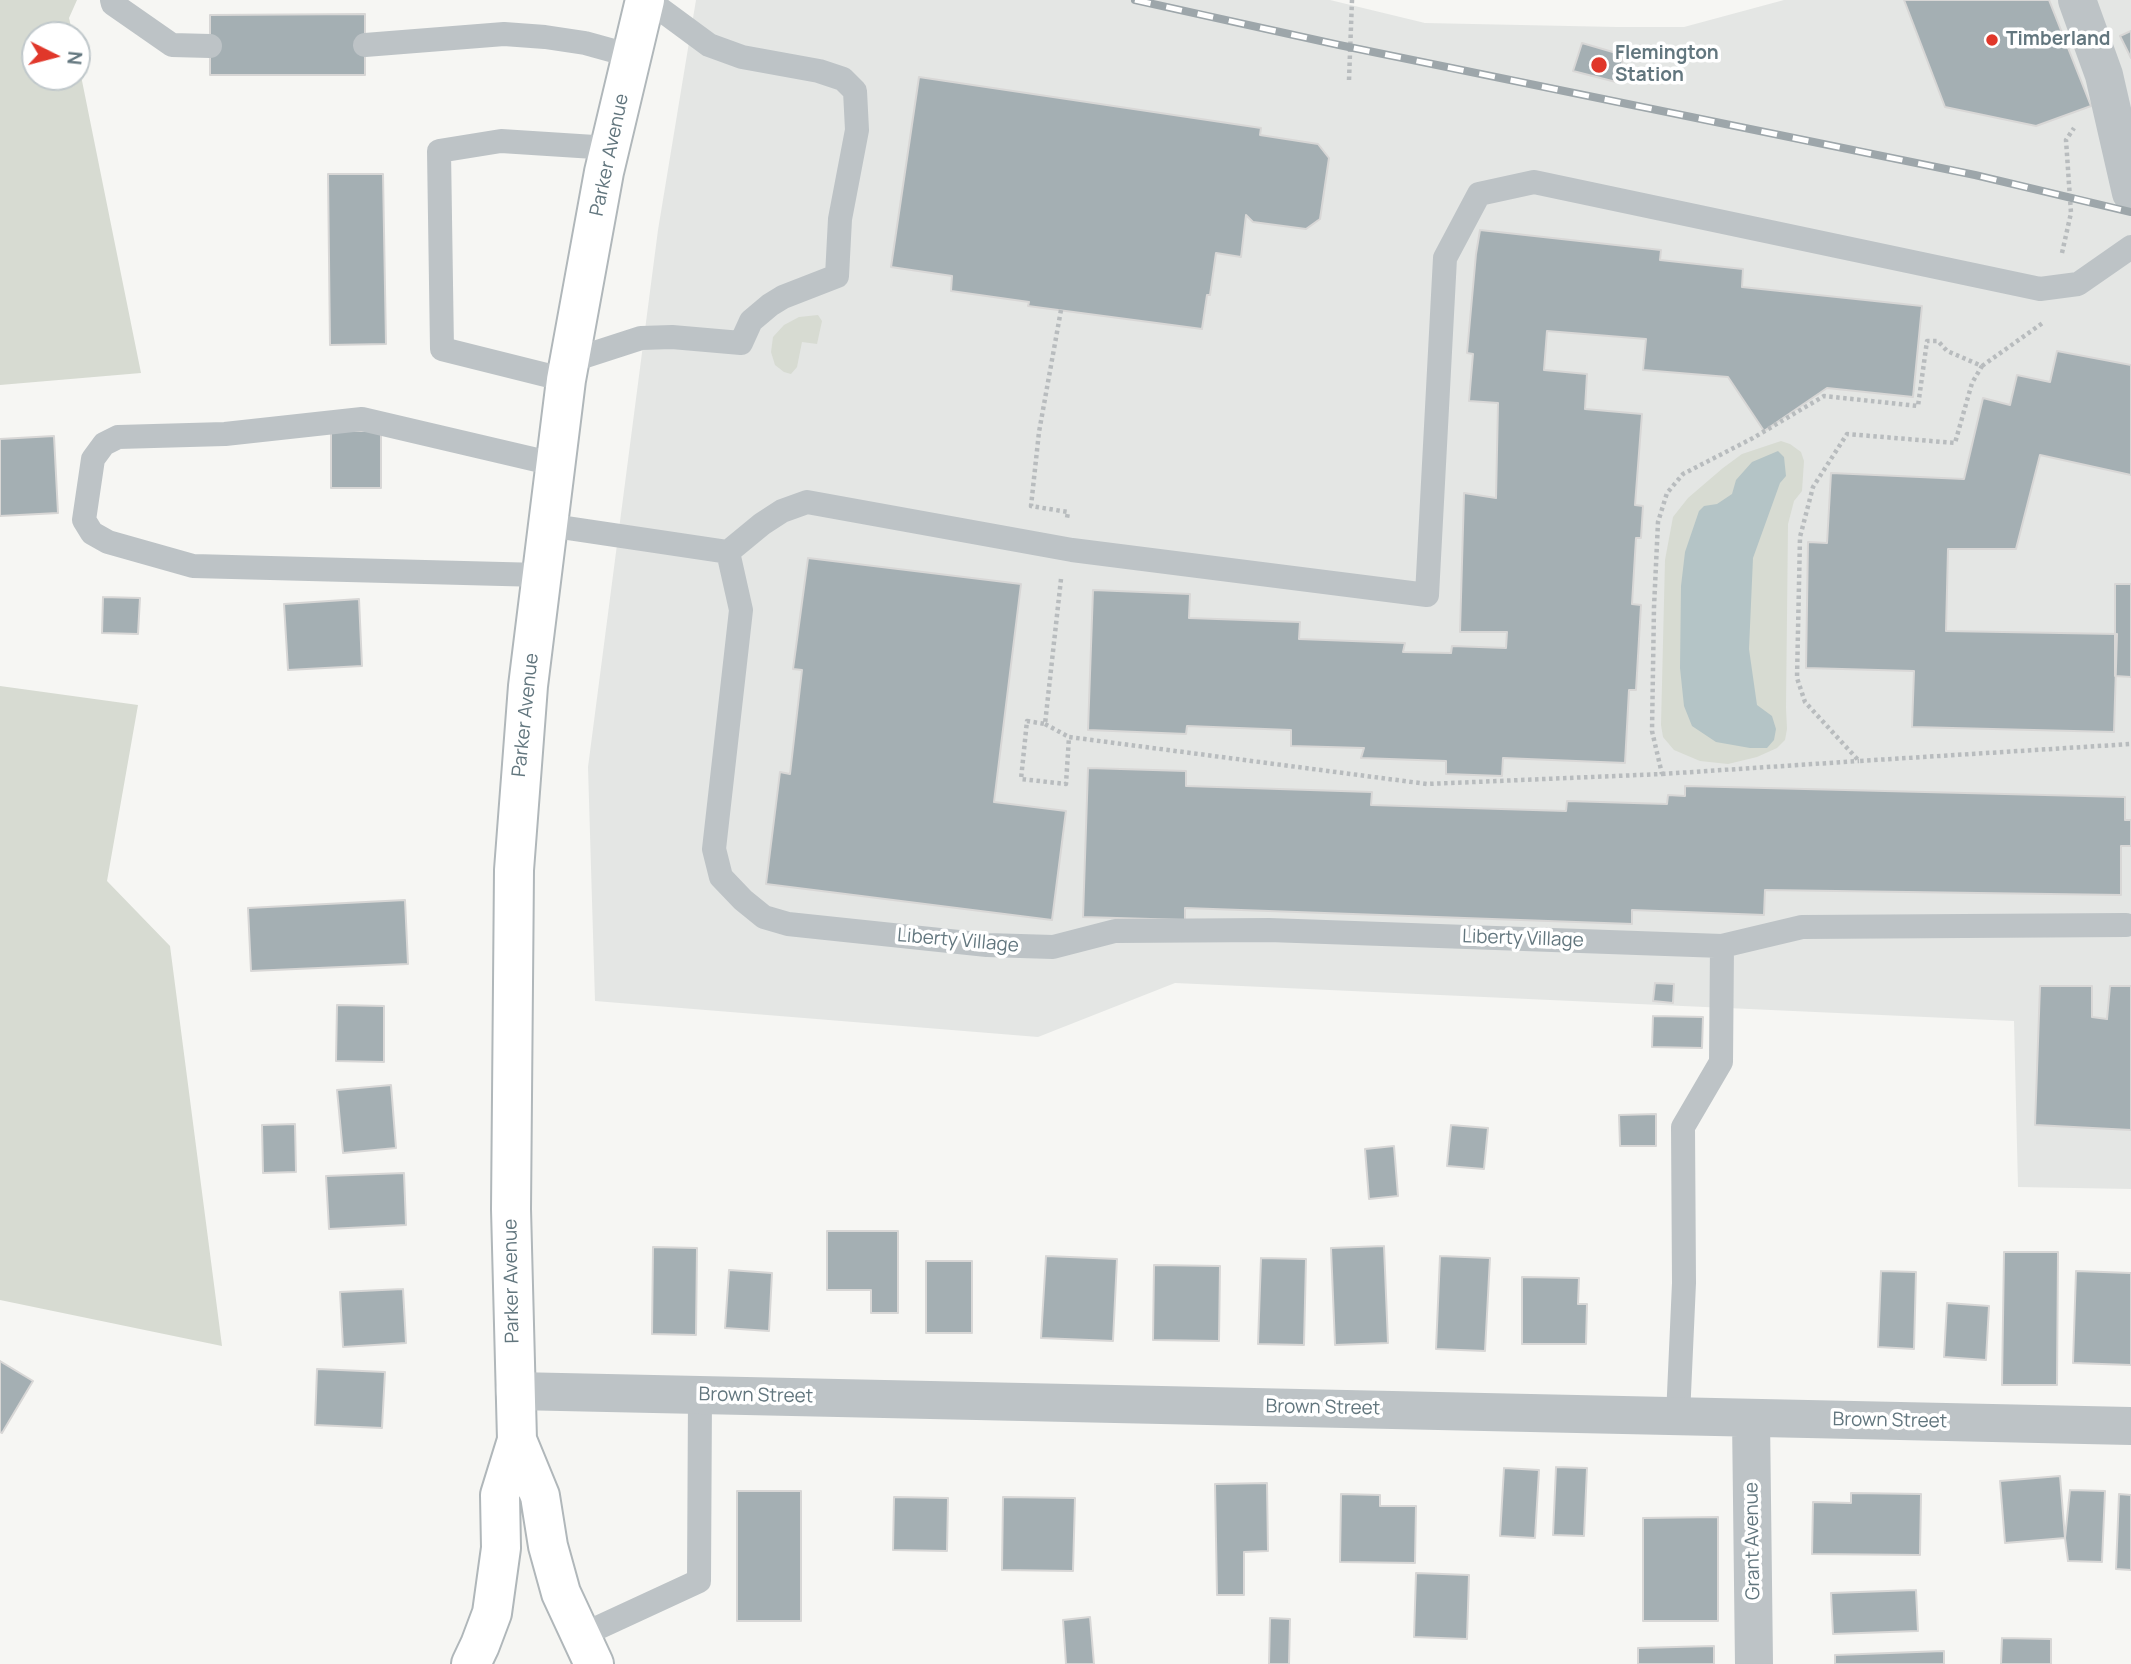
<!DOCTYPE html>
<style>
body{margin:0}
#map{position:relative;width:2131px;height:1664px;overflow:hidden;background:#f6f6f3;font-family:Manrope,sans-serif}
canvas{display:block}
.north{position:absolute;left:21px;top:21px;width:70px;height:70px;box-sizing:border-box;background:#fff;border:2px solid #c0c8cb;border-radius:50%;rotate:96deg;font-size:19px;font-weight:700;line-height:28px;text-align:center;color:#62767e}
.north::after{content:'';display:block;margin:auto;width:24px;height:32px;background:#e0372a;clip-path:polygon(50% 0,100% 100%,50% 72%,0 100%)}
</style>
<div id="map">
<canvas width="2131" height="1664"></canvas>
<div class="north">N</div>
</div>
<script>
const context = document.querySelector('canvas').getContext('2d');
context.lineJoin = 'round';
function fill(path, color) {
  context.fillStyle = color;
  context.fill(path, 'evenodd');
}
function shape(rows) {
  const path = new Path2D();
  for (const r of rows) {
    path.moveTo(r[0], r[1]);
    for (let i = 2; i < r.length; i += 2) path.lineTo(r[i], r[i + 1]);
  }
  return path;
}
function trace(path, color, width, dash) {
  context.strokeStyle = color;
  context.lineWidth = width;
  context.lineCap = dash ? 'butt' : 'round';
  context.setLineDash(dash || []);
  context.stroke(path);
}
function drawText(font, color, halo, rows, align = 'center') {
  context.font = font + ' Manrope,sans-serif';
  context.lineWidth = 7;
  context.setLineDash([]);
  context.textBaseline = 'middle';
  context.strokeStyle = halo;
  context.fillStyle = color;
  for (const [text, x, y, turn = 0] of rows) {
    context.save();
    context.translate(x, y);
    context.rotate((+turn || 0) * Math.PI / 180);
    context.textAlign = isNaN(turn) ? turn : align;
    if (halo) context.strokeText(text, 0, 0);
    context.fillText(text, 0, 0);
    context.restore();
  }
}
fill(shape([
 [696,0,1330,0,1425,23,1617,27,1684,27,1784,0,2131,0,2131,1189,2018,1187,2014,1021,1175,983,1038,1037,595,1001,588,767,658,230]
]), '#e4e6e4');
fill(shape([
 [0,0,77,0,69,18,73,35,35,35,35,77,77,77,77,56,141,373,0,385],
 [818,315,822,321,817,344,802,342,797,367,791,374,784,372,775,365,771,352,773,337,784,325,799,317],
 [1781,441,1790,444,1801,452,1804,461,1802,491,1794,501,1788,524,1786,708,1787,729,1785,740,1777,748,1757,757,1728,764,1700,761,1674,750,1663,737,1661,725,1665,560,1673,517,1688,498,1723,468,1742,454],
 [0,686,138,705,107,881,170,946,222,1346,0,1300]
]), '#d7dbd2');
fill(shape([
 [1778,451,1784,457,1786,476,1780,483,1753,558,1749,649,1757,705,1772,716,1776,729,1774,740,1767,748,1750,748,1716,742,1692,726,1684,706,1680,668,1681,586,1685,552,1699,511,1704,506,1717,504,1732,494,1736,480,1752,462]
]), '#b4c4c6');
const building = shape([
 [1904,0,2049,0,2091,106,2036,126,1945,107,1904,0],
 [365,14,365,75,210,75,210,15,365,14],
 [2131,31,2131,58,2120,36,2131,31],
 [1582,43,1623,55,1620,83,1573,71,1582,43],
 [919,77,1261,128,1260,135,1318,144,1329,158,1320,219,1306,229,1253,222,1246,215,1241,257,1216,253,1210,295,1207,295,1202,329,1028,306,1029,302,951,291,952,276,891,267,919,77],
 [328,174,383,174,386,344,330,345,328,174],
 [1480,230,1661,250,1660,260,1743,269,1742,287,1922,306,1913,397,1827,388,1764,431,1728,377,1643,370,1646,339,1547,331,1544,370,1587,374,1585,409,1642,414,1635,505,1643,506,1641,538,1636,538,1632,604,1641,605,1636,690,1629,690,1625,763,1503,758,1502,776,1446,774,1446,761,1361,758,1364,748,1291,746,1291,730,1187,726,1186,734,1088,730,1093,590,1190,594,1189,618,1300,622,1299,639,1405,643,1403,652,1451,653,1452,646,1506,648,1507,632,1460,632,1464,493,1496,498,1498,403,1469,401,1473,354,1467,353,1476,254,1480,230],
 [2057,351,2131,365,2131,475,2040,455,2016,549,1948,549,1946,631,2117,634,2114,732,1912,727,1914,671,1806,668,1808,542,1827,543,1831,473,1964,479,1983,398,2010,405,2017,375,2050,382,2057,351],
 [331,431,381,431,381,488,331,488,331,431],
 [54,436,58,513,0,516,0,439,54,436],
 [808,558,1021,584,994,802,1066,811,1052,920,766,884,780,772,790,774,802,670,793,669,808,558],
 [2115,584,2131,584,2131,677,2115,676,2115,584],
 [103,597,140,598,138,634,102,633,103,597],
 [359,599,362,666,288,670,284,604,359,599],
 [1088,768,1186,771,1186,786,1372,792,1371,805,1566,811,1567,801,1667,804,1668,795,1685,796,1685,786,2125,797,2125,820,2131,820,2131,846,2121,846,2121,895,1765,890,1764,915,1632,910,1632,924,1185,908,1185,920,1083,917,1088,768],
 [405,900,408,964,251,971,248,908,405,900],
 [1655,983,1674,984,1673,1003,1653,1001,1655,983],
 [2040,986,2092,986,2092,1017,2107,1019,2110,986,2131,986,2131,1130,2035,1125,2040,986],
 [337,1005,384,1006,384,1062,336,1061,337,1005],
 [1653,1016,1703,1017,1702,1048,1652,1047,1653,1016],
 [391,1085,396,1148,343,1153,337,1090,391,1085],
 [1656,1114,1656,1146,1620,1146,1619,1115,1656,1114],
 [295,1124,296,1172,263,1173,262,1125,295,1124],
 [1451,1125,1488,1128,1484,1169,1447,1166,1451,1125],
 [1394,1146,1398,1196,1369,1199,1365,1149,1394,1146],
 [404,1173,406,1225,329,1229,326,1176,404,1173],
 [827,1231,898,1231,898,1313,871,1313,871,1290,827,1290,827,1231],
 [1384,1246,1388,1343,1335,1345,1331,1248,1384,1246],
 [653,1247,697,1248,696,1335,652,1334,653,1247],
 [2004,1252,2058,1252,2057,1385,2002,1385,2004,1252],
 [1046,1256,1117,1259,1113,1341,1041,1338,1046,1256],
 [1440,1256,1490,1258,1485,1351,1436,1349,1440,1256],
 [1261,1258,1306,1259,1304,1345,1258,1344,1261,1258],
 [926,1261,972,1261,972,1333,926,1333,926,1261],
 [1154,1265,1220,1266,1219,1341,1153,1340,1154,1265],
 [729,1270,772,1273,769,1331,725,1328,729,1270],
 [1881,1271,1916,1272,1914,1349,1878,1347,1881,1271],
 [2076,1271,2131,1273,2131,1365,2073,1363,2076,1271],
 [1522,1277,1579,1278,1578,1304,1587,1304,1586,1344,1522,1344,1522,1277],
 [403,1289,406,1343,343,1347,340,1292,403,1289],
 [1947,1303,1989,1306,1986,1360,1944,1357,1947,1303],
 [0,1361,33,1381,2,1433,0,1432,0,1361],
 [317,1369,385,1372,382,1428,315,1425,317,1369],
 [1556,1467,1587,1468,1584,1536,1553,1535,1556,1467],
 [1504,1468,1539,1470,1535,1538,1500,1536,1504,1468],
 [2060,1476,2065,1538,2005,1543,2000,1481,2060,1476],
 [1267,1483,1268,1551,1244,1552,1244,1595,1217,1595,1215,1484,1267,1483],
 [2070,1490,2105,1491,2102,1562,2068,1561,2065,1538,2070,1490],
 [737,1491,801,1491,801,1621,737,1621,737,1491],
 [1851,1493,1921,1494,1920,1555,1812,1554,1813,1502,1851,1503,1851,1493],
 [1341,1494,1380,1495,1380,1506,1416,1506,1415,1563,1340,1562,1341,1494],
 [2119,1494,2131,1495,2131,1570,2116,1569,2119,1494],
 [894,1497,948,1498,947,1551,893,1550,894,1497],
 [1003,1497,1075,1498,1073,1571,1002,1570,1003,1497],
 [1718,1517,1718,1621,1643,1621,1643,1518,1718,1517],
 [1416,1573,1469,1575,1467,1639,1414,1637,1416,1573],
 [1916,1590,1918,1631,1833,1634,1831,1593,1916,1590],
 [1090,1617,1094,1664,1066,1664,1063,1620,1090,1617],
 [1270,1618,1290,1619,1289,1664,1269,1664,1270,1618],
 [2002,1638,2051,1639,2051,1664,2001,1664,2002,1638],
 [1714,1646,1714,1664,1638,1664,1638,1648,1714,1646],
 [1944,1651,1944,1664,1835,1664,1835,1655,1944,1651]
]);
fill(building, '#a4afb3');
trace(building, '#d8d7d6', 2);
const secondary = shape([
 [517,1440,540,1496,548,1546,561,1593,594,1664],
 [471,1664,480,1645,492,1613,501,1548,500,1495,517,1440,511,1209,514,870,528,686,566,380,604,172,645,0]
]);
trace(secondary, '#b0b7ba', 42);
trace(shape([
 [1349,80,1352,0],
 [2062,253,2071,213,2066,140,2074,128],
 [1061,310,1039,432,1031,506,1068,512,1067,518],
 [1982,366,2044,322],
 [1061,579,1045,724,1027,721,1021,779,1066,784,1069,737,1427,784,1662,774,1652,731,1654,607,1658,522,1667,493,1683,474,1753,438,1824,396,1918,406,1927,341,1938,341,1947,351,1982,366,1972,383,1955,443,1847,434,1813,487,1800,537,1797,678,1805,702,1859,761,2131,744],
 [1045,724,1069,737],
 [1662,774,1859,761]
]), '#b8bcbe', 4.5, [3.5, 3.5]);
trace(shape([
 [112,0,113,4,172,45,210,46],
 [365,45,504,34,545,37,585,43,632,56],
 [570,361,641,338,672,337,741,343,751,321,770,305,783,297,837,276,840,219,857,130,855,91,843,79,819,71,742,57,709,45,648,0],
 [566,380,442,349,439,151,501,141,610,148],
 [547,525,728,552],
 [728,552,741,610,714,849,721,877,743,900,764,917,788,924,987,945,1053,947,1115,931,1269,930,1722,946,1721,1062,1683,1127,1684,1283,1678,1416],
 [728,552,762,524,782,511,807,502,1072,550,1427,595,1445,258,1479,194,1534,182,2040,289,2078,284,2131,247],
 [541,575,193,566,108,542,92,533,84,520,93,459,104,444,118,437,225,434,362,419,554,464],
 [1722,946,1802,927,2126,925],
 [580,1636,699,1581,700,1395]
]), '#bdc3c6', 24);
trace(shape([
 [2077,0,2104,75,2131,193],
 [515,1391,2131,1426],
 [1751,1418,1754,1664]
]), '#bdc3c6', 38);
trace(secondary, '#fff', 38);
const rail = shape([
 [1135,0,1339,45,1975,175,2131,212]
]);
trace(rail, '#9da6aa', 8);
trace(rail, '#fff', 5, [16]);
for (const [x, y, r, color] of [
 [1992,40,7,"#e0372a"],
 [1599,65,9,"#e0372a"]
]) {
  const dot = new Path2D();
  dot.arc(x, y, r, 0, 2 * Math.PI);
  context.fillStyle = color;
  context.fill(dot);
  trace(dot, '#fff', 2.5);
}
drawText('bold 19px', '#62767e', '#fff', [
 ["Timberland",2006,40],
 ["Flemington",1615,54],
 ["Station",1615,76]
], 'left');
drawText('19px', '#62767e', '#fff', [
 ["Parker Avenue",610,155,-78],
 ["Parker Avenue",526,715,-84],
 ["Liberty Village",1523,939,2],
 ["Liberty Village",958,941,5],
 ["Parker Avenue",512,1281,-91],
 ["Brown Street",756,1396,1],
 ["Brown Street",1323,1408,1],
 ["Brown Street",1890,1421,1],
 ["Grant Avenue",1753,1541,-91]
]);
</script>
